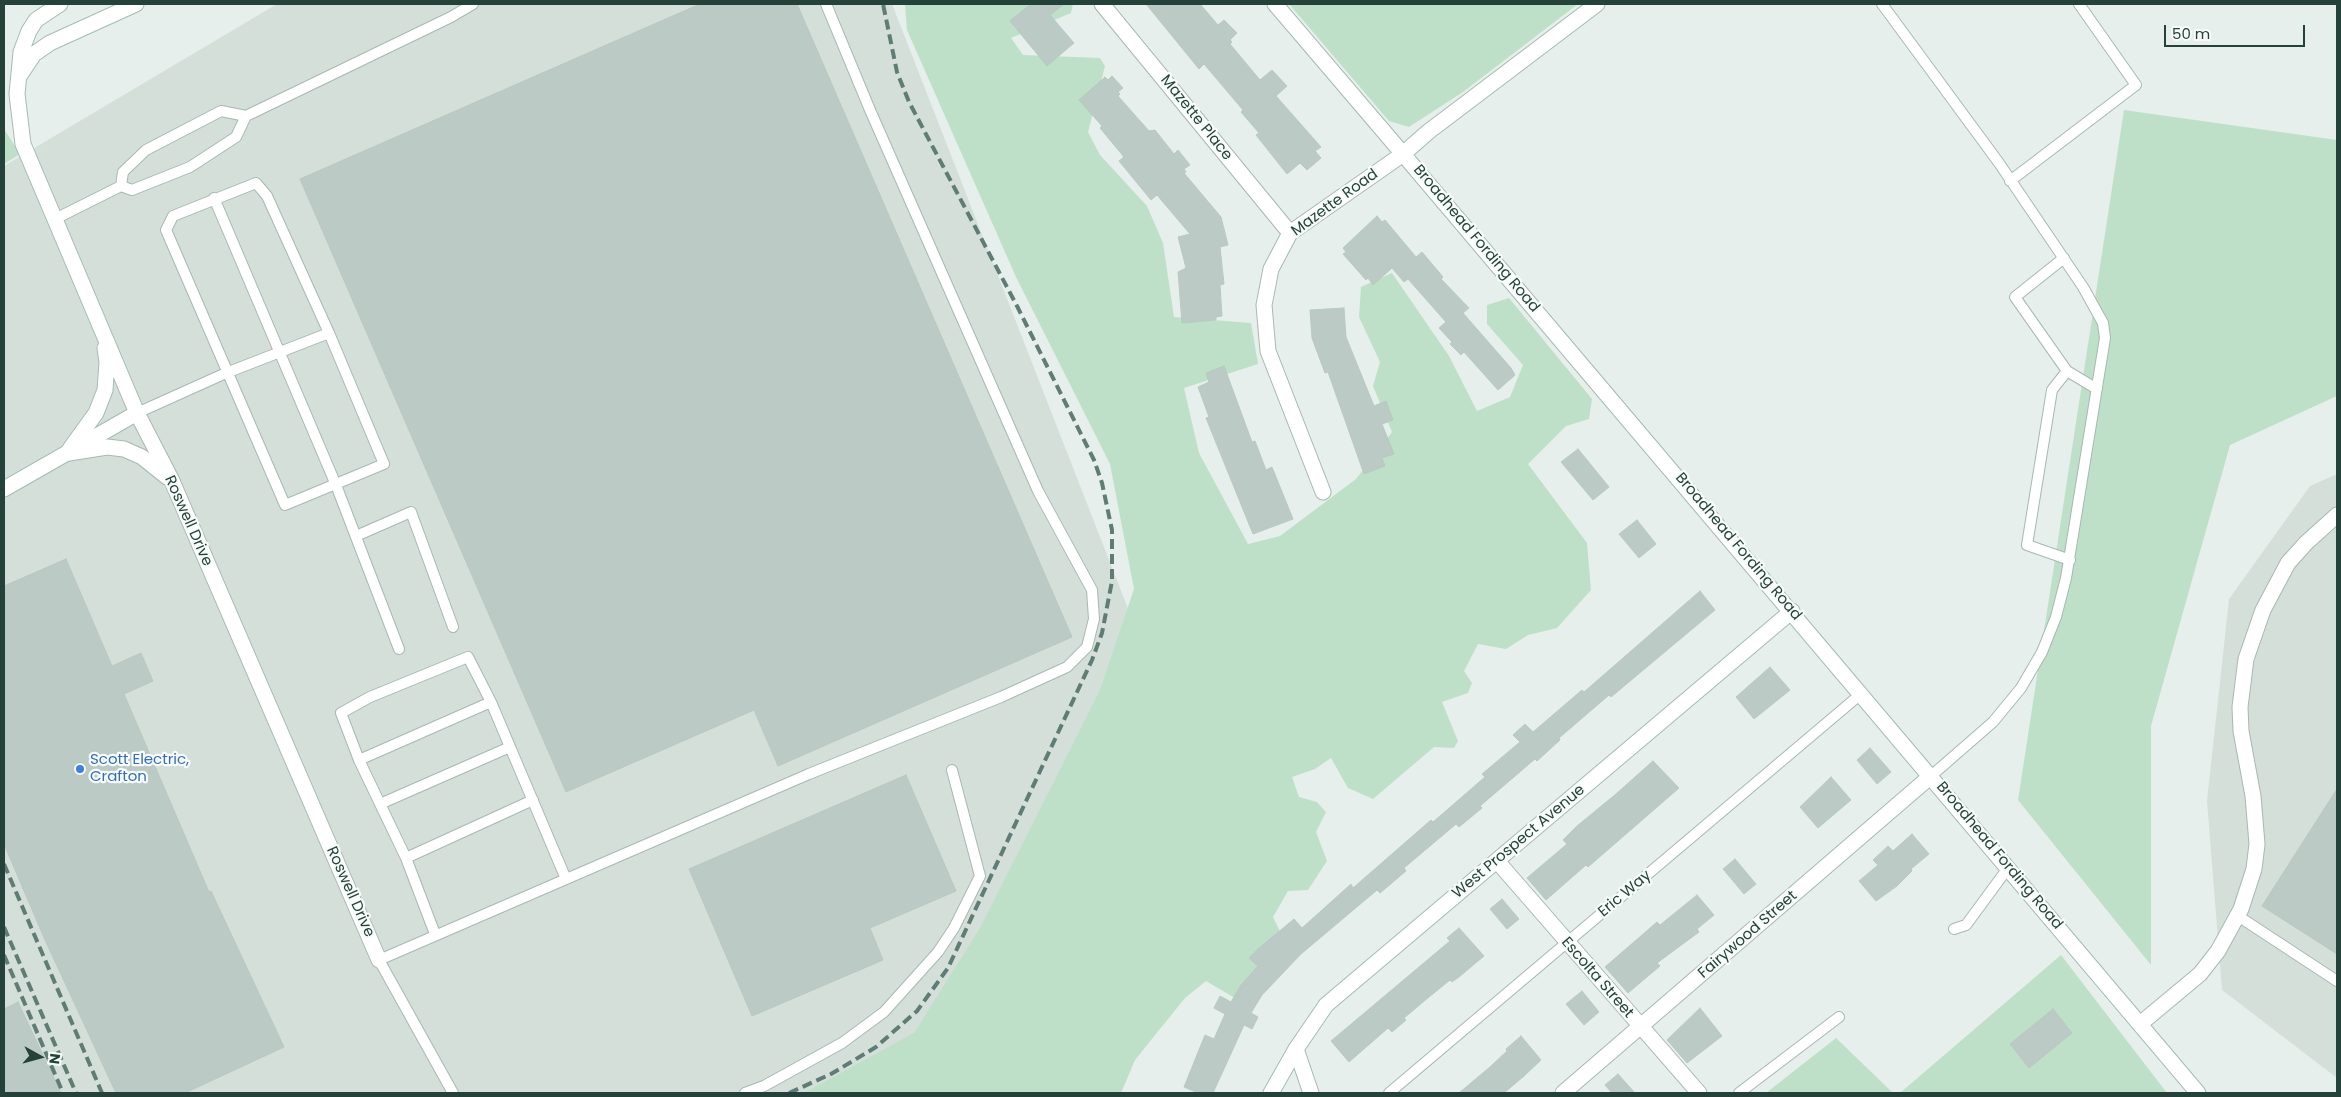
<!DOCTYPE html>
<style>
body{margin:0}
#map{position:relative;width:2341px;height:1097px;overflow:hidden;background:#e6efeb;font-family:Poppins,sans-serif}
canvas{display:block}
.frame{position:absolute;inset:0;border:5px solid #24423a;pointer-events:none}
.north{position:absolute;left:15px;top:1032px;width:50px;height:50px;-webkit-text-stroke:4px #f7fbf9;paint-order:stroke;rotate:97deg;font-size:14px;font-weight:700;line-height:20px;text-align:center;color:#24423a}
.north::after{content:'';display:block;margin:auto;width:18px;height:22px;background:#24423a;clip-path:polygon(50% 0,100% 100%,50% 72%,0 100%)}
.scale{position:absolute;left:2164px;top:25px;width:141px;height:22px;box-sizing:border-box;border:2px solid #24423a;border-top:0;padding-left:6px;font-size:15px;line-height:18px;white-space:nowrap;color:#24423a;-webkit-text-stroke:4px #f7fbf9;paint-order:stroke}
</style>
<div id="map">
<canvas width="2341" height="1097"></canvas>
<div class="frame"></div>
<div class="north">N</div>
<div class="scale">50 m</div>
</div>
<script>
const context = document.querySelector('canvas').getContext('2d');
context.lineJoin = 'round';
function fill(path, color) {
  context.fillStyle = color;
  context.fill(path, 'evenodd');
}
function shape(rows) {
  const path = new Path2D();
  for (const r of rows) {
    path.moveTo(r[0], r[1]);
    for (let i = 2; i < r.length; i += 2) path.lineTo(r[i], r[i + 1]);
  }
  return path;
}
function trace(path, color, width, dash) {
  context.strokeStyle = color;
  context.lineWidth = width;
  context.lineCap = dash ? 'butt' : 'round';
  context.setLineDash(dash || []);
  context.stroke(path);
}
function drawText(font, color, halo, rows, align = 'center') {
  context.font = font + ' Poppins,sans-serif';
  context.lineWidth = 4.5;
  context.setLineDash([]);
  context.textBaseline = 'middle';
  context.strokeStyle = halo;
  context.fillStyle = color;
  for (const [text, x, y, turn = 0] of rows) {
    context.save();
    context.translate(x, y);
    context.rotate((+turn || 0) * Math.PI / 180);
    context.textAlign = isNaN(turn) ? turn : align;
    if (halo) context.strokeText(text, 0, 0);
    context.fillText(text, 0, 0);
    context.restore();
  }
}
fill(shape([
 [277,4,892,4,1134,624,964,1039,855,1093,4,1093,4,166],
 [2337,474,2337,1078,2222,990,2207,801,2229,599,2310,486]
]), '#d4dfda');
fill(shape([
 [905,4,1073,4,1071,13,1011,38,1023,55,1100,58,1105,66,1088,132,1100,155,1147,206,1163,243,1174,317,1251,323,1258,364,1184,388,1199,453,1248,544,1280,536,1356,479,1392,432,1373,386,1380,362,1359,317,1361,287,1392,273,1449,356,1477,411,1510,397,1523,365,1487,324,1487,305,1509,298,1592,399,1589,419,1566,426,1528,464,1587,543,1591,590,1557,628,1528,635,1506,649,1478,644,1464,671,1472,683,1468,693,1442,702,1458,741,1454,748,1434,747,1373,799,1348,788,1331,758,1315,769,1292,777,1299,797,1317,802,1326,812,1316,832,1327,861,1308,890,1288,891,1273,917,1288,948,1265,990,1240,1001,1206,981,1185,998,1135,1060,1121,1093,804,1093,914,1033,980,928,1100,690,1134,589,1110,464,1016,277,907,30],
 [1289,4,1578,4,1463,92,1409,127,1389,121],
 [2124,110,2337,140,2337,396,2230,445,2151,726,2151,965,2018,800],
 [4,129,20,154,4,164],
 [2061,955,2167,1093,1900,1093],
 [1836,1038,1893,1093,1766,1093]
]), '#bfe0c8');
const building = shape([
 [700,4,797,4,1072,637,778,766,754,710,566,792,300,179,700,4],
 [1031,4,1064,4,1050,15,1074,43,1047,66,1010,21,1031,4],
 [1146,4,1200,4,1218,25,1224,20,1237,33,1230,40,1232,42,1230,44,1260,80,1272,70,1287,86,1276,96,1321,147,1315,151,1321,158,1307,170,1300,163,1287,174,1256,135,1259,133,1241,112,1243,110,1204,64,1199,69,1146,4],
 [1112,76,1123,88,1118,92,1120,94,1118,96,1149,131,1155,130,1174,154,1178,150,1190,165,1184,169,1186,172,1184,173,1221,217,1228,245,1220,247,1224,284,1220,285,1222,316,1216,317,1216,320,1182,323,1178,272,1186,268,1178,237,1190,234,1157,195,1151,200,1119,161,1124,157,1100,128,1102,126,1079,100,1105,77,1108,80,1112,76],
 [1377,216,1382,222,1385,220,1416,257,1422,252,1443,277,1441,279,1469,308,1463,313,1511,368,1515,375,1498,390,1464,352,1461,355,1450,344,1452,342,1439,328,1446,322,1408,279,1404,282,1392,268,1373,285,1368,278,1366,280,1343,254,1346,252,1343,248,1377,216],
 [1344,308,1346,337,1374,406,1386,401,1393,420,1382,424,1394,454,1382,458,1385,466,1364,474,1328,372,1325,373,1312,338,1310,310,1344,308],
 [1224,366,1252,442,1255,441,1266,470,1272,467,1293,519,1253,534,1206,418,1209,417,1198,387,1209,382,1206,373,1224,366],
 [1578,449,1609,487,1593,500,1561,462,1578,449],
 [1637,520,1656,544,1639,558,1619,534,1637,520],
 [66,559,112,666,141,653,153,681,124,694,209,892,211,891,284,1047,185,1093,116,1093,45,940,4,844,4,586,66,559],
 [1700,591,1715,610,1611,697,1609,695,1559,738,1560,740,1537,761,1535,759,1480,806,1482,808,1459,827,1456,824,1404,868,1406,871,1380,893,1377,890,1301,954,1262,995,1251,1013,1258,1017,1252,1029,1244,1025,1213,1093,1198,1093,1184,1087,1205,1035,1214,1039,1225,1014,1214,1008,1220,996,1231,1002,1241,985,1258,966,1249,958,1258,949,1294,919,1302,928,1351,884,1353,888,1431,820,1433,822,1485,777,1482,774,1520,742,1513,735,1525,724,1533,732,1582,690,1584,692,1700,591],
 [1770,667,1790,690,1754,719,1736,697,1770,667],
 [1870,748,1891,772,1877,784,1857,760,1870,748],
 [1653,761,1679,788,1588,867,1586,865,1546,900,1527,878,1567,844,1563,840,1577,826,1616,794,1653,761],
 [906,775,956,891,870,928,883,960,752,1016,689,869,906,775],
 [1831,777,1851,800,1818,828,1800,807,1831,777],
 [2337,789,2337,954,2262,906,2337,789],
 [1912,834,1929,854,1911,869,1912,871,1897,886,1876,901,1859,881,1878,865,1873,860,1888,846,1893,851,1912,834],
 [1735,859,1756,884,1744,894,1723,869,1735,859],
 [1697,895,1714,915,1697,929,1699,932,1657,963,1660,966,1628,993,1605,967,1657,922,1660,925,1697,895],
 [1502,899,1519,919,1507,929,1490,909,1502,899],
 [1459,928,1484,956,1459,977,1452,982,1450,980,1429,997,1404,1018,1406,1020,1392,1032,1388,1028,1349,1062,1331,1041,1450,941,1447,938,1459,928],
 [1582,991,1599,1012,1584,1025,1566,1004,1582,991],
 [18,1002,61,1093,4,1093,4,1009,18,1002],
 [1700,1008,1722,1036,1687,1063,1667,1040,1700,1008],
 [2053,1009,2072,1033,2029,1068,2010,1044,2053,1009],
 [1521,1036,1541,1060,1524,1076,1504,1093,1459,1093,1490,1067,1507,1051,1506,1049,1521,1036],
 [1618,1074,1635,1093,1612,1093,1605,1085,1618,1074]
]);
fill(building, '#bbcac4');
trace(building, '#b8c9c2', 1);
const lane = shape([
 [1882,4,1999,163,2083,287,2103,323,2105,338,2066,578,2056,617,2042,652,2021,688,1993,722,1931,776],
 [2010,181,2136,85,2079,4],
 [256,183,267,196,329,333,384,464,285,505,166,230,173,216,256,183],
 [121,186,123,172,146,150,221,111,246,116,451,17,473,4],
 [214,198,336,485,399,649],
 [55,219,121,186,132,190,190,167,236,137,246,116],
 [2064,258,2015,297,2067,371,2097,389],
 [2067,371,2052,390,2027,545,2070,560],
 [137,413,226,373,329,333],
 [356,536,411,512,453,627],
 [359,760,491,702],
 [380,804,510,747],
 [406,858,533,800],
 [2238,916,2337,981],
 [1954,929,1966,925,2008,868],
 [435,934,406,858,359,760,341,713,370,697,468,657,491,702,566,879],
 [453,1093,379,960,809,774,1001,697,1067,667,1087,647,1094,619,1092,590,1038,491,870,110,826,4],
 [745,1093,764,1086,842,1043,884,1012,938,952,954,928,980,876,952,770],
 [1389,1093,1862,693],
 [1739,1093,1839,1017]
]);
const street = shape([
 [1102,4,1290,233],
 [1275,4,1403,154,1290,233,1271,269,1264,305,1268,351,1323,492],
 [137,413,172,481,379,960],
 [69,453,107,447,124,449,142,457,167,477],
 [1497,861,1699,1093],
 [2140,1024,2200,974,2218,951,2241,909,2254,869,2257,844,2253,796,2241,731,2240,707,2246,659,2263,610,2288,563,2306,543,2337,515],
 [1296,1049,1311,1093],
 [1563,1093,1931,776]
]);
const secondary = shape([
 [1597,4,1428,132,1403,154,2198,1093],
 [20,75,34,54,50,43,136,4],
 [70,449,96,413,105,390,107,362,105,348],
 [4,489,137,413,23,144,17,94,21,52,29,31,36,20,60,4],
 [1271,1093,1296,1049,1326,1005,1792,611]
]);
trace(lane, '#a8b8b2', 12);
trace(street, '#a8b8b2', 17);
trace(secondary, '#a4bbb3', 17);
trace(lane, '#fff', 10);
trace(street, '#fff', 15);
trace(secondary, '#fff', 15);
trace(shape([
 [4,864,102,1093],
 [4,927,76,1093],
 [4,955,63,1093],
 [789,1093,831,1074,876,1047,917,1011,948,968,1092,660,1102,633,1112,581,1112,530,1102,483,1094,460,1017,306,909,102,897,72,883,4]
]), '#5f7d75', 4, [10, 5]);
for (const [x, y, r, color] of [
 [80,769,5,"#3f7fe0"]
]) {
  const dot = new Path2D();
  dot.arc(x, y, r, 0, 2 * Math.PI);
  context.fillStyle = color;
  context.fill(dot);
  trace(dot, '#f7fbf9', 2);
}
drawText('15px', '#24423a', '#f7fbf9', [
 ["Mazette Place",1196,118,51],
 ["Mazette Road",1335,203,-36],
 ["Broadhead Fording Road",1476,239,50],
 ["Roswell Drive",188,521,66],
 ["Broadhead Fording Road",1738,547,50],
 ["West Prospect Avenue",1519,842,-40],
 ["Broadhead Fording Road",1999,856,50],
 ["Roswell Drive",350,892,66],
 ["Eric Way",1625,894,-40],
 ["Fairywood Street",1748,935,-41],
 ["Escolta Street",1597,978,49]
]);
drawText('15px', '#366cbe', '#f7fbf9', [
 ["Scott Electric,",90,760],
 ["Crafton",90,777]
], 'left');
</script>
